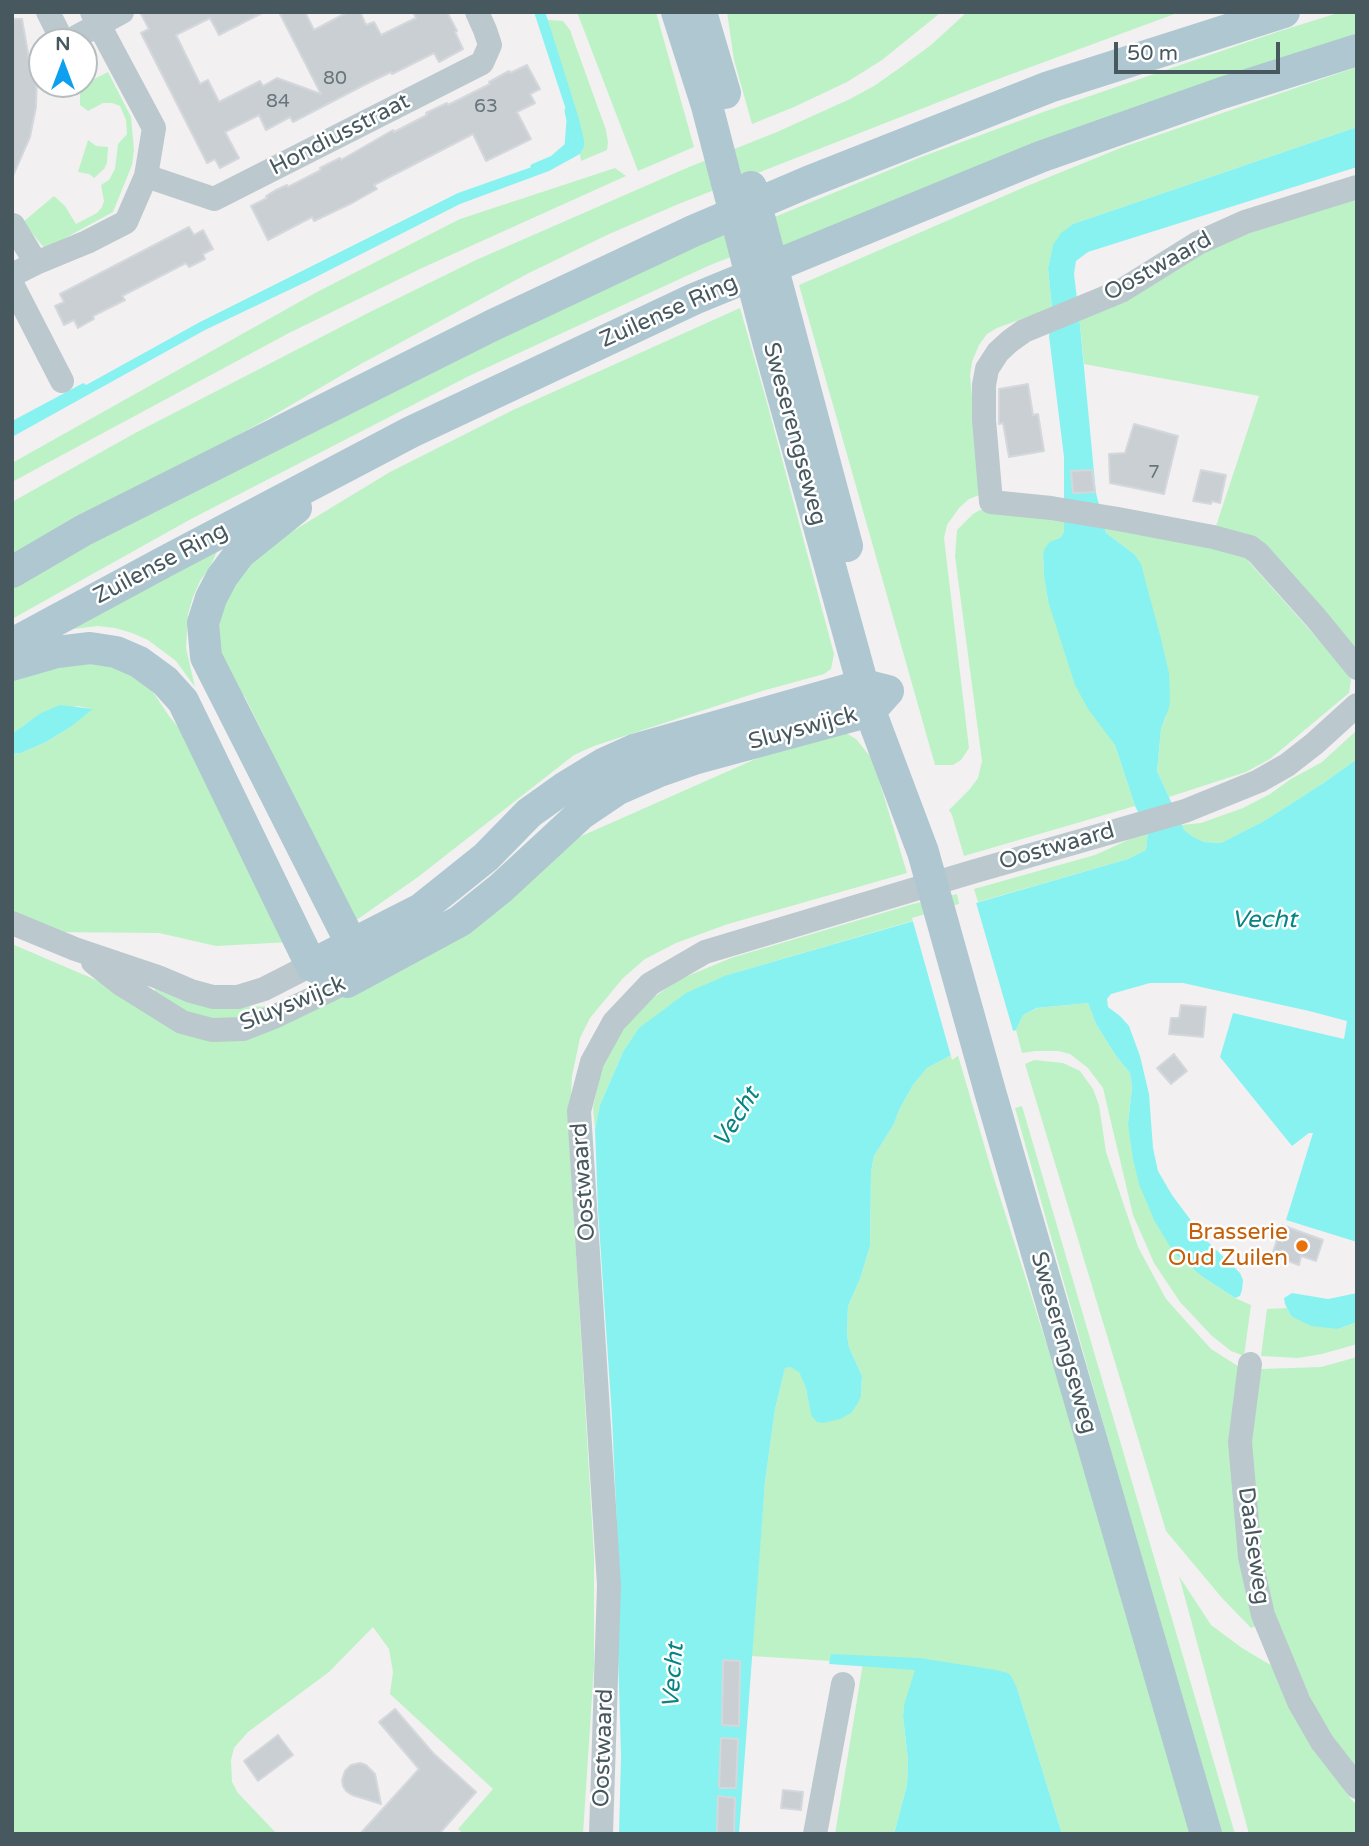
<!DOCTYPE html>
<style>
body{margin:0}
#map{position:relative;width:1369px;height:1846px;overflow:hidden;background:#f3f0f1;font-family:"Varela Round",sans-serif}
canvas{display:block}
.frame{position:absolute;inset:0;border:14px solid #47595f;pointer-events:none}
.north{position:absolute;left:28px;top:28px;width:70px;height:70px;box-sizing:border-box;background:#fff;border:2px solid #b5bdbf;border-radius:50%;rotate:0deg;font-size:19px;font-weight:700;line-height:28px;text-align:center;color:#47595f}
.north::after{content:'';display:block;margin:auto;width:24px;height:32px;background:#0ea0ef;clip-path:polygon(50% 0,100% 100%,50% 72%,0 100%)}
.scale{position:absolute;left:1114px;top:42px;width:166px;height:32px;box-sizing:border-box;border:4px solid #47595f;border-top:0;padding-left:9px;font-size:21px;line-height:24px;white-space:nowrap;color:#47595f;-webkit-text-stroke:5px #fff;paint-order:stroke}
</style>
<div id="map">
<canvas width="1369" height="1846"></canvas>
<div class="frame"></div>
<div class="north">N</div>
<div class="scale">50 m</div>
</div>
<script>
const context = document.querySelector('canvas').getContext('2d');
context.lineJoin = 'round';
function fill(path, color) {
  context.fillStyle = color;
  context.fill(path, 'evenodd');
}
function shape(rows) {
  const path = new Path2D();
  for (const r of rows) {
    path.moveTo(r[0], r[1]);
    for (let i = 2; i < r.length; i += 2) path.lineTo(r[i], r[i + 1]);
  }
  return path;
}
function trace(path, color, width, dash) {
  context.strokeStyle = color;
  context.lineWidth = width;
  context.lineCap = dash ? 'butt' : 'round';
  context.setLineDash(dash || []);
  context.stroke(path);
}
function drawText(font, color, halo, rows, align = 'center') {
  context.font = font + ' "Varela Round",sans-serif';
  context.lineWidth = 5;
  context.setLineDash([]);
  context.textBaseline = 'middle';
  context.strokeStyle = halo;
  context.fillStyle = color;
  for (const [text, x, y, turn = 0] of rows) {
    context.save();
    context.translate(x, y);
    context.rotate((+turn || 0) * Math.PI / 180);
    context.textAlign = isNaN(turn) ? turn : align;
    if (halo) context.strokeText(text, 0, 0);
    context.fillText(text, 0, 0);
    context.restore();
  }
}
fill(shape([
 [577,12,656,12,694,147,638,171],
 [727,12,938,12,939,14,882,60,847,82,794,107,752,124,734,60],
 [967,12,1180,12,990,82,676,205,607,235,527,274,359,365,269,418,12,561,12,502,137,432,366,314,476,260,689,167,777,132,850,99,874,86,901,67,931,45],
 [1341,12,1357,12,1357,38,786,248,766,243,708,266,471,375,191,519,12,619,12,586,130,520,489,343,758,216,777,216,921,157,1046,111,1277,32],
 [548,20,563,21,570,30,606,130,608,142,607,150,581,161,580,154,584,147],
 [1357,67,1357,127,1073,224,1053,246,1048,268,1052,308,997,328,987,334,979,345,972,362,970,376,982,494,969,499,959,508,947,525,944,538,969,748,961,760,953,765,935,765,799,285,1027,186,1123,147],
 [108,72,131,117,134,150,132,165,113,212,45,249,23,222,54,196,65,206,76,224,97,213,102,207,104,201,101,185,109,180,115,169,118,144,127,134,126,120,120,106,112,103,103,103,88,111,80,105,80,86],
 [88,140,96,146,108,147,107,163,104,169,94,178,89,174,78,172],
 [615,168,626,176,422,268,289,333,12,482,12,463,317,292,460,219],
 [1357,196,1357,652,1215,529,1259,396,1084,364,1079,315,1206,248],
 [740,308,766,399,834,654,831,669,824,674,762,691,594,746,574,755,418,877,355,921,245,697,229,680,213,632,214,619,255,554,390,472,513,410],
 [989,509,1064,521,1064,532,1060,538,1043,554,1044,576,1048,601,1104,729,1115,745,1135,806,964,856,952,815,949,810,969,790,978,778,982,761,955,556,957,530,973,514,980,510],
 [1105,527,1243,555,1349,674,1351,680,1349,693,1270,759,1246,772,1169,797,1157,771,1161,729,1166,717,1134,554,1106,533],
 [219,547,210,567,200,581,193,597,188,614,186,648,195,687,176,661,148,640,132,633,115,628,98,626,73,629],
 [97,663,120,668,149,686,169,716,208,763,290,942,216,946,159,933,51,932,12,914,12,754,21,753,46,742,72,726,92,709,78,706,39,714,12,734,12,665],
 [1357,730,1357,759,1322,784,1264,821,1221,843,1204,842,1192,837,1184,830,1181,825,1201,823,1243,808,1270,794,1291,779,1322,762],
 [846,733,856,739,873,760,907,873,728,924,676,943,645,959,623,978,590,1018,580,1038,572,1076,569,1135,594,1556,594,1666,583,1834,464,1834,458,1829,493,1789,390,1694,393,1672,389,1649,373,1627,329,1672,248,1732,234,1748,231,1760,232,1782,238,1793,277,1834,12,1834,12,944,152,1004,155,989,215,1006,317,1007,367,989,559,846,812,734],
 [1148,831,1146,850,1128,859,978,902,974,889,1095,855],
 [957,894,960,907,727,975,623,1052,600,1105,595,1129,593,1108,601,1071,617,1035,650,1000,678,980,731,958,913,904],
 [1088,1003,1096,1024,1116,1056,1130,1073,1132,1087,1128,1124,1203,1277,1235,1298,1251,1305,1244,1356,1231,1351,1212,1336,1180,1302,1154,1263,1133,1215,1103,1088,1088,1068,1070,1054,1058,1051,1035,1051,1022,1053,1016,1030,1023,1015,1038,1008],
 [957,1052,992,1172,1097,1503,1191,1834,1062,1834,1017,1688,904,1705,903,1716,908,1760,907,1785,894,1834,835,1834,863,1663,751,1656,765,1482,775,1409,785,1367,790,1367,799,1371,806,1388,811,1414,861,1396,862,1376,849,1347,847,1335,848,1306,860,1279,870,1246,871,1172,874,1156,894,1124,899,1110,913,1085,927,1068],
 [1034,1060,1063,1063,1080,1071,1093,1089,1099,1105,1106,1152,1138,1247,1166,1299,1211,1349,1241,1368,1259,1625,1251,1628,1222,1598,1166,1531,1025,1064],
 [1022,1106,1235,1834,1218,1834,1015,1108],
 [1287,1308,1291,1316,1338,1329,1357,1322,1357,1344,1322,1354,1298,1358,1261,1356,1267,1309],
 [1357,1357,1357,1776,1330,1739,1272,1617,1258,1563,1251,1465,1253,1422,1261,1369,1321,1367],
 [1179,1576,1211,1625,1242,1648,1279,1670,1299,1719,1350,1798,1357,1805,1357,1834,1249,1834]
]), '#bdf2c6');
fill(shape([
 [534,12,545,12,548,20,579,119,584,140,584,147,580,154,549,171,460,204,310,280,205,330,12,437,12,426,200,322,458,193,546,162,566,149,572,142,570,122],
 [1357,127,1357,167,1088,252,1076,261,1074,274,1079,315,1096,493,1106,533,1134,554,1141,564,1161,639,1169,673,1170,700,1169,708,1161,729,1157,771,1184,830,1193,837,1204,842,1221,843,1264,821,1322,784,1357,759,1357,1242,1286,1220,1313,1133,1309,1133,1292,1146,1220,1057,1233,1013,1344,1039,1347,1021,1309,1011,1183,983,1150,983,1111,994,1107,999,1108,1007,1120,1016,1129,1026,1140,1056,1149,1094,1153,1148,1158,1171,1172,1195,1204,1238,1240,1273,1243,1280,1242,1290,1240,1296,1235,1298,1203,1277,1174,1253,1154,1220,1139,1184,1133,1159,1128,1124,1132,1087,1130,1073,1116,1056,1096,1024,1088,1003,1037,1008,1023,1015,1016,1030,957,1052,927,1068,913,1085,899,1110,894,1124,874,1156,871,1172,870,1246,860,1279,848,1306,847,1335,849,1347,862,1376,861,1396,858,1403,851,1413,840,1419,823,1423,817,1422,811,1415,806,1388,799,1372,790,1367,785,1368,775,1409,765,1482,739,1834,619,1834,621,1756,618,1652,619,1570,612,1417,598,1210,595,1129,600,1105,623,1052,639,1028,686,993,727,975,1128,859,1146,850,1148,831,1135,806,1115,745,1088,709,1075,685,1048,601,1044,576,1043,554,1045,548,1050,542,1060,538,1064,532,1064,457,1049,336,1052,308,1048,268,1053,245,1061,233,1073,224],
 [60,705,93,709,72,726,46,742,21,753,12,754,12,734,39,714],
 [1292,1293,1328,1299,1357,1293,1357,1322,1338,1329,1311,1326,1291,1316,1285,1304,1284,1298],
 [831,1654,920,1658,996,1670,1008,1673,1011,1676,1017,1688,1062,1834,894,1834,907,1785,908,1760,903,1716,904,1705,915,1670,829,1664]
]), '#88f2f1');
fill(shape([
 [975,899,1014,1034,959,1055,952,1060,912,918]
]), '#f3f0f1');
trace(shape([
 [534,167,553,159,568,146,570,120,568,111],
 [12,425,83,387]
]), '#88f2f1', 7);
const building = shape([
 [140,12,264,12,219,35,210,18,176,35,200,84,208,80,219,102,260,81,263,86,277,78,321,94,279,12,305,12,314,30,348,12,360,12,366,25,374,22,381,35,416,18,413,12,447,12,457,31,455,32,463,49,439,62,434,53,392,74,391,72,366,84,293,122,290,117,266,130,259,115,225,132,239,158,220,168,215,159,207,163,141,33,149,29,140,12],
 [12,19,22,19,32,76,37,76,36,107,30,137,12,178,12,19],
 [527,65,540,89,530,94,535,103,517,112,531,139,486,161,473,134,374,185,377,189,352,203,314,221,312,217,268,240,251,206,267,198,266,196,276,190,287,185,288,187,321,170,320,168,340,158,341,160,393,130,394,132,427,115,426,113,447,103,448,105,490,84,489,82,509,71,510,73,527,65],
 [189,227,194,235,203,230,213,249,203,254,205,259,189,267,186,263,122,296,125,300,93,316,94,319,78,328,74,320,64,325,55,306,64,302,60,294,189,227],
 [1028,384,1033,415,1038,414,1044,451,1009,457,1003,423,999,424,999,389,1028,384],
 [1134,424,1178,436,1164,494,1110,483,1109,454,1125,453,1134,424],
 [1092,470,1095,492,1073,493,1071,471,1092,470],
 [1201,470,1226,475,1220,503,1212,501,1211,504,1193,501,1201,470],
 [1181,1005,1206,1007,1203,1037,1169,1034,1171,1018,1179,1018,1181,1005],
 [1174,1054,1187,1071,1171,1084,1157,1068,1174,1054],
 [1282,1225,1323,1240,1316,1261,1301,1256,1299,1265,1272,1255,1282,1225],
 [723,1660,740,1661,739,1726,722,1725,723,1660],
 [395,1709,433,1753,476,1792,439,1834,360,1834,419,1769,379,1722,395,1709],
 [278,1735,293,1755,258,1781,244,1761,278,1735],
 [721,1738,738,1739,736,1788,719,1788,721,1738],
 [360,1763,366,1765,375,1774,381,1804,352,1795,346,1791,343,1786,342,1780,345,1771,351,1765,360,1763],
 [783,1790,803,1792,801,1810,781,1808,783,1790],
 [718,1796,735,1798,734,1834,717,1834,718,1796]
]);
fill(building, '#cacfd3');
trace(building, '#d4d8dc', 2);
trace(shape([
 [48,12,63,42],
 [67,42,122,12],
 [146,176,214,199,482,63,490,45,485,30,477,12],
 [1357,187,1245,222,1198,243,1121,291,1024,331,1010,341,998,352,987,369,984,385,984,420,991,502,1051,508,1118,519,1213,537,1250,547,1258,553,1316,618,1357,668],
 [12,226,13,225,36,263],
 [12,275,36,263,87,242,126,222,146,176,154,128,92,12],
 [12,284,62,381],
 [12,923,75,949,158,977,191,991,213,997,238,997,264,989,311,965],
 [93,962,121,984,182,1022,212,1030,243,1029,276,1016,347,982],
 [1250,1364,1240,1442,1250,1557,1263,1615,1299,1702,1322,1742,1357,1787],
 [601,1834,609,1585,579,1111,592,1062,614,1022,650,984,705,952,972,872,1185,811,1259,781,1287,765,1314,744,1357,705],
 [815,1834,843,1684]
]), '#bbc9ce', 24);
trace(shape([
 [677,12,707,106,769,345,870,711,923,852,991,1095,1206,1834],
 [701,12,725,93],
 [751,187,847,546],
 [296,508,240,553,222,577,211,598,203,623,206,657,352,945,349,966],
 [12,572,84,530,491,326,693,231,808,182,1049,87,1284,12],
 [12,644,164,562,411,432,694,299,1040,157,1222,93,1357,50],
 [12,665,57,652,90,648,116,652,139,662,165,681,183,701,311,965,328,973],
 [311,965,421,909,486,857,529,813,564,788,605,763,634,750,864,685,888,691,870,711,697,758,657,772,618,789,581,814,501,888,460,921,347,982]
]), '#afc7d1', 32);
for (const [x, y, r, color] of [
 [1302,1246,7,"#e8710a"]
]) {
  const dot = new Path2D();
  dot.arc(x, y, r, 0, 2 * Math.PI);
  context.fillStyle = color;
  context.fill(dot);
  trace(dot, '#fff', 2.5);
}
drawText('19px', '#68767c', null, [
 ["80",335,79],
 ["84",278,102],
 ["63",486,107],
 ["7",1154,473]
]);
drawText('23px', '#47595f', '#fff', [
 ["Hondiusstraat",340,135,-27],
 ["Oostwaard",1158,267,-29],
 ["Zuilense Ring",669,312,-24],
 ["Sweserengseweg",794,434,75],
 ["Zuilense Ring",161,564,-28],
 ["Sluyswijck",803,729,-15],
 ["Oostwaard",1057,847,-16],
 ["Sluyswijck",293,1004,-22],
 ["Oostwaard",584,1182,-94],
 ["Sweserengseweg",1063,1343,74],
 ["Daalseweg",1253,1546,82],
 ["Oostwaard",604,1748,-88]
]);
drawText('23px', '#c56008', '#fff', [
 ["Brasserie",1288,1233],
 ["Oud Zuilen",1288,1259]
], 'right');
drawText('italic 24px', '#078484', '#fff', [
 ["Vecht",1264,921],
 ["Vecht",737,1118,-58],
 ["Vecht",674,1676,-86]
]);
</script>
